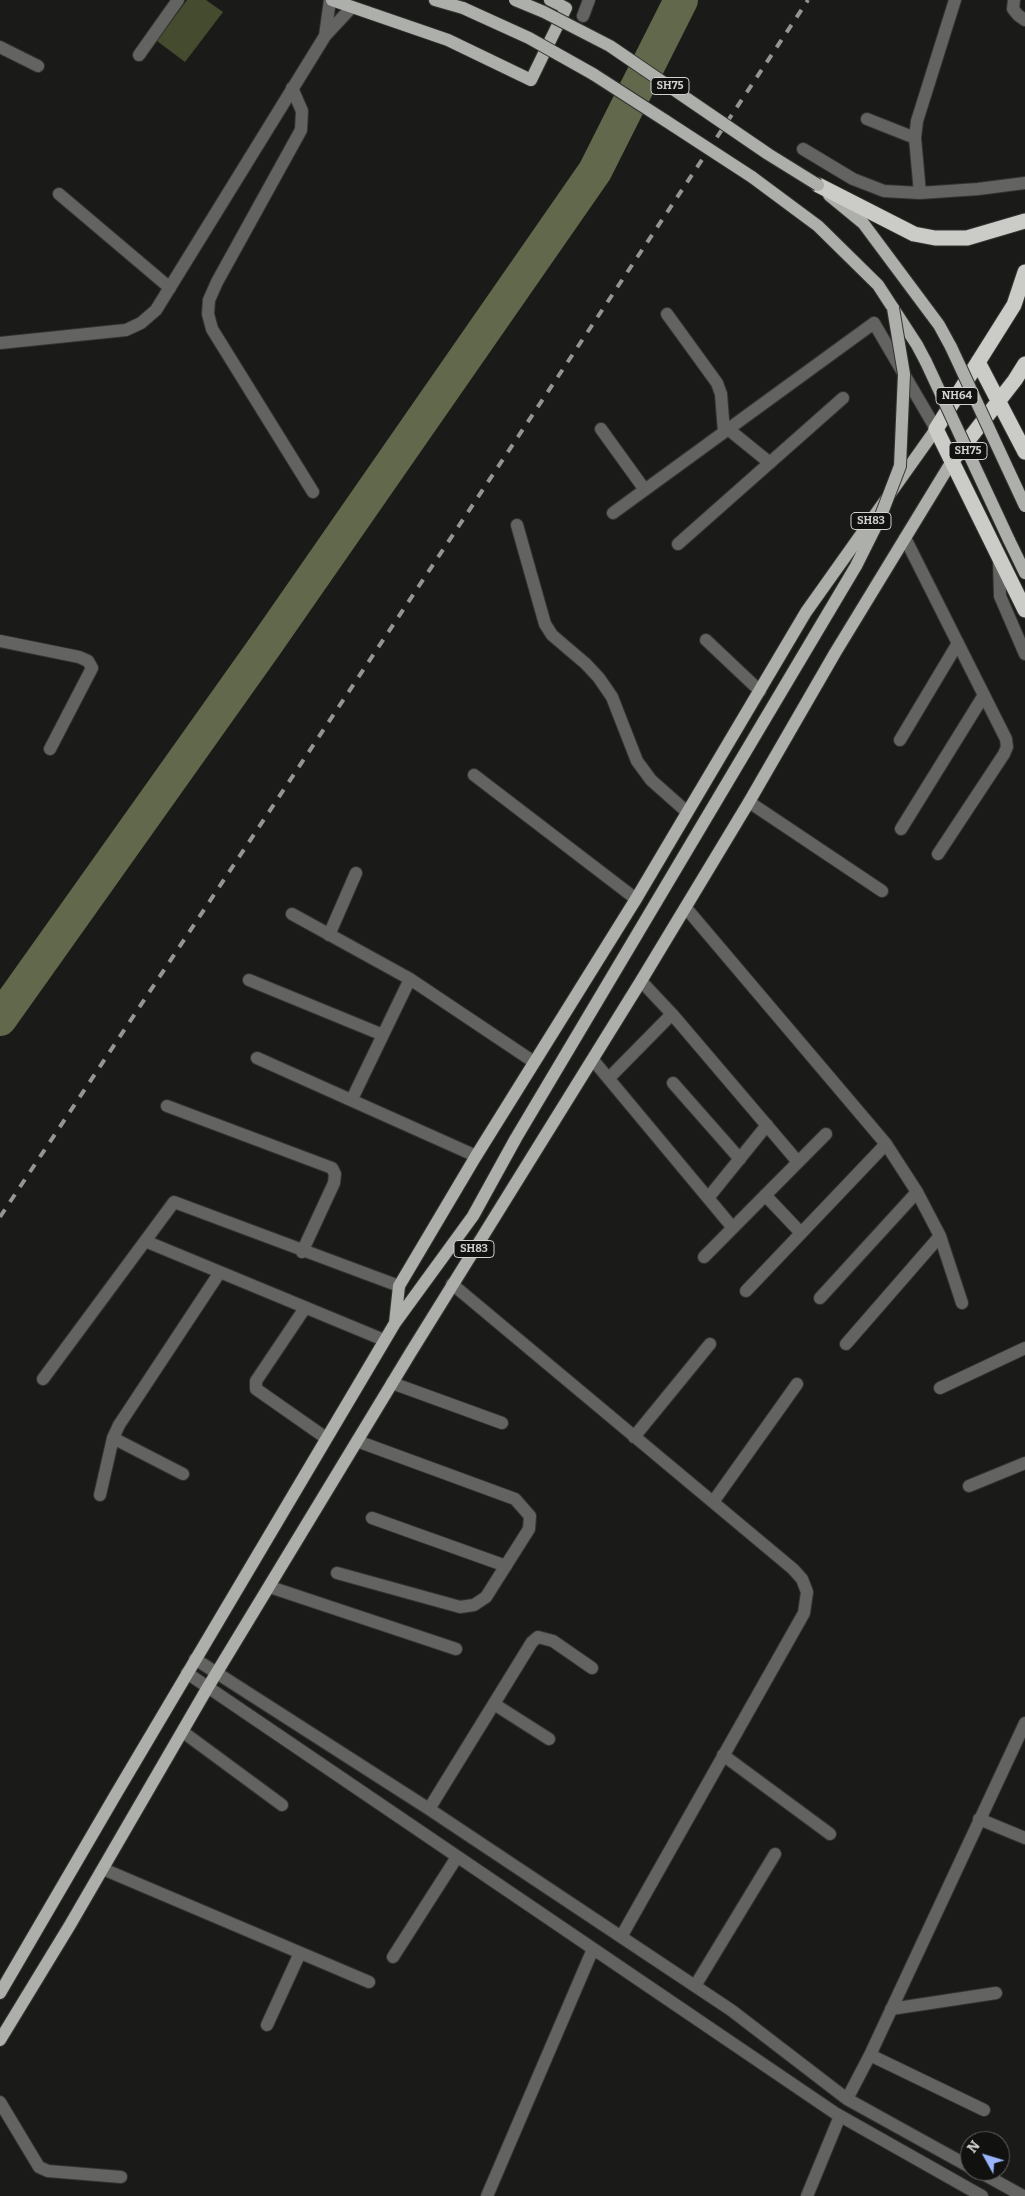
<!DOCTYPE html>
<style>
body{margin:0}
#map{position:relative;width:1025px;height:2196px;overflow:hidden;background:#1a1b18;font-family:Bitter,serif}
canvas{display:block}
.north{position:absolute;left:960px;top:2131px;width:50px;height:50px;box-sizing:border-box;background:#11120f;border:1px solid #5e5f5c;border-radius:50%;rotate:309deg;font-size:14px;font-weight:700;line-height:20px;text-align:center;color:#d1d2cf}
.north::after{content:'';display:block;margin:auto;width:18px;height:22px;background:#9ab5fd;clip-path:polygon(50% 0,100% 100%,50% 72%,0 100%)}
</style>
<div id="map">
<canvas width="1025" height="2196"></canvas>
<div class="north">N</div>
</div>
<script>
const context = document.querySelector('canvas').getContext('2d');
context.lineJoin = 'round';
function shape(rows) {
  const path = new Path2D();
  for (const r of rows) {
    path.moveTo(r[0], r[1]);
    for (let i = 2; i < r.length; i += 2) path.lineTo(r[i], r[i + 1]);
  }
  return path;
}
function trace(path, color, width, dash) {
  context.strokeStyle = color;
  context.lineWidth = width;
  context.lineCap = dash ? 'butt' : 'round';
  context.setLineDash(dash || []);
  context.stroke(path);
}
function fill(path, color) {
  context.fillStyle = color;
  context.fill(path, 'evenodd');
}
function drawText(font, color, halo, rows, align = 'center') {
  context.font = font + ' Bitter,serif';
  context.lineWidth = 5;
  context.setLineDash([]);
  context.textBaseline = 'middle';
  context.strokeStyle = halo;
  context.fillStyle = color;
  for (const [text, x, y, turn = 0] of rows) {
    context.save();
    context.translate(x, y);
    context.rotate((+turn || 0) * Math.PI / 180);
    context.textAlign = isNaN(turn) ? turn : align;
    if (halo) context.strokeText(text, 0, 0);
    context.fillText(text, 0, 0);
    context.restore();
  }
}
trace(shape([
 [0,1019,265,646,595,171,681,0]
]), '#61684b', 34);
fill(shape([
 [187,0,206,0,223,12,185,62,157,41]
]), '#454b2f');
const minor = shape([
 [1014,0,1013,9,1018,15,1025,20],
 [583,16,589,0],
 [325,36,330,0],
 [0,47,38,66],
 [139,55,178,0],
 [292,88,302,111,301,130,217,282,209,300,208,314,212,329,313,492],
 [867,119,915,138,920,193],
 [915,138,917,121,955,0],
 [803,149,853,179,884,191,920,193,978,189,1025,183],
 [59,194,170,288],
 [667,314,717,383,721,394,724,432],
 [0,343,126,330,141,323,156,310,325,36,352,7],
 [601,429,645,490],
 [728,429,770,463],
 [613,513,874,323,936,429],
 [517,525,545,624,552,635,586,664,599,678,612,697,637,761,651,780,687,812],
 [905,538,1006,739,1007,747,1004,754,938,854],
 [678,544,843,398],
 [999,559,1000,596,1025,654],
 [706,640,760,691],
 [0,641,79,657,88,661,92,668,50,749],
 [900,740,958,643],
 [474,775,636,899],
 [749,802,882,891],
 [901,829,984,695],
 [686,908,886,1144,917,1192,940,1236,962,1303],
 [292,914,410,979,534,1062],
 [329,935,356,873],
 [249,980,383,1035],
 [641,981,672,1014,798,1162],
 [257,1058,476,1156],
 [593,1060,733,1228],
 [609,1078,672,1014],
 [673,1083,740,1159],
 [352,1099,410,979],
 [167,1106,332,1168,335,1174,334,1183,302,1252],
 [765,1195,801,1233],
 [708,1198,767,1125],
 [145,1241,384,1340],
 [704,1257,826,1134],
 [452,1284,793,1569,802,1579,807,1592,804,1613,621,1937],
 [746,1291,886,1144],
 [820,1298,917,1192],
 [305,1308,256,1381,256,1389,326,1438],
 [846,1344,940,1236],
 [43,1379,174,1202,399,1286],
 [392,1383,502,1423],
 [940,1388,1025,1348],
 [634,1437,710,1344],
 [113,1438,183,1474],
 [969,1486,1025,1463],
 [100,1495,113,1438,119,1425,220,1272],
 [713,1502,797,1384],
 [372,1518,506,1566],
 [337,1573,460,1607,474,1605,486,1597,529,1529,530,1516,515,1499,357,1441],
 [270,1587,456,1649],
 [195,1659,429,1809,731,2010,847,2099,970,2167],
 [187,1673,835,2113,982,2196],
 [494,1704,549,1739],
 [183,1732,282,1805],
 [723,1755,830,1834],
 [429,1809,532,1642,538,1637,553,1641,592,1668],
 [979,1819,1025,1838],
 [103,1869,369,1982],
 [393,1957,457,1857],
 [695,1986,775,1854],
 [891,2009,996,1993],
 [267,2025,300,1953],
 [870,2055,984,2110],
 [847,2099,870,2055,1025,1723],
 [0,2102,39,2167,48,2171,121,2177],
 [978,2171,1023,2196],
 [487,2196,593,1949],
 [807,2196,840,2116]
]);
const major = shape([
 [332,0,448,40,531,80,566,8,550,0],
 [435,0,463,8],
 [593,74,666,121],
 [752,177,818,226,878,285,917,345,926,362],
 [829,195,863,223,939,325,951,347],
 [1009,540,1025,573],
 [395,1323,473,1216,516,1138,856,566,879,520],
 [0,1993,116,1794,395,1323,399,1286,476,1156,636,899,806,612,936,429],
 [0,2040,70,1925,208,1687,411,1352,641,981,749,802,835,653,952,461]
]);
const highway = shape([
 [818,185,914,234,935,238,967,238,1025,221],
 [1025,272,1014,305,936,429,1025,610],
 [978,362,1025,452],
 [952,461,1015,380,1025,364]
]);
trace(minor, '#343532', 14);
trace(major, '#343532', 14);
trace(highway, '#343532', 17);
trace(minor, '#636462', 12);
trace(major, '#adafaa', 12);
trace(highway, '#cbccc7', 15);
trace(shape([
 [0,1217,808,0]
]), '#959693', 4, [9, 9]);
const majorBridge = shape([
 [515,0,544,12,610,46,768,154,818,185],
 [463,8,529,38,593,74],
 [666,121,752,177],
 [951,347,1025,506],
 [926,362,1009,540],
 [880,518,900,466,904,374,893,308]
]);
trace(majorBridge, '#343532', 14, []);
trace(majorBridge, '#adafaa', 12);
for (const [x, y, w] of [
 [670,86,38],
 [957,396,42],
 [968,451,38],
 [871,521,40],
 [474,1249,40]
]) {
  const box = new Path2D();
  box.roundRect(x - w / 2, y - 8.5, w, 17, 4);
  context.fillStyle = '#11120f';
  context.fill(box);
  trace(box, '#d1d2cf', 1);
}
drawText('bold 11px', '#d1d2cf', null, [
 ["SH75",670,86],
 ["NH64",957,396],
 ["SH75",968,451],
 ["SH83",871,521],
 ["SH83",474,1249]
]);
</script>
